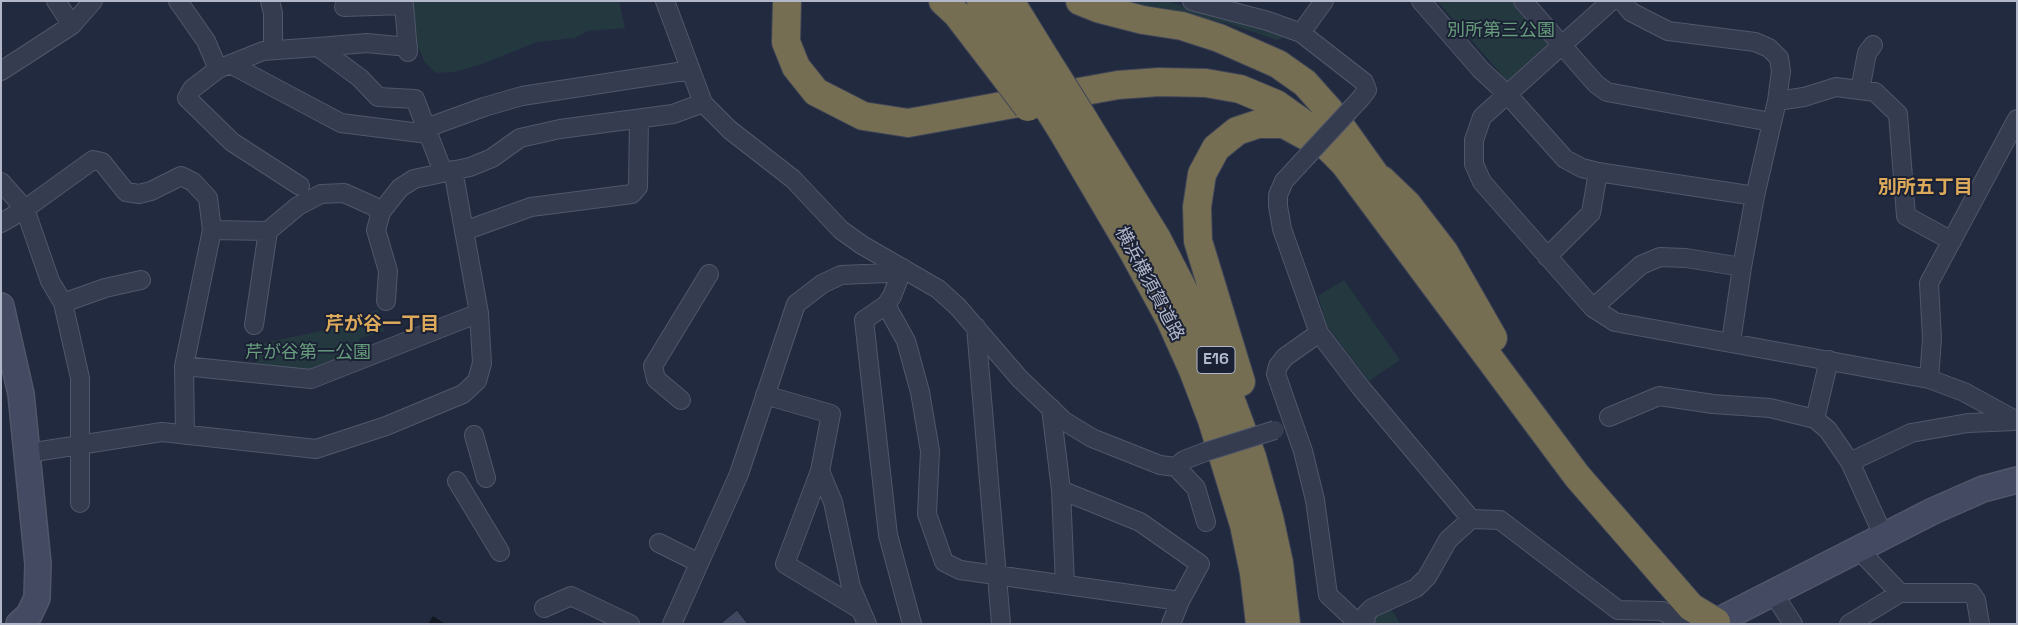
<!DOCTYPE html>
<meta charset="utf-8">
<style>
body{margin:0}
#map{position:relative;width:2018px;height:625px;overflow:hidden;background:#222a3f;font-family:"Space Grotesk",sans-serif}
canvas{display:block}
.frame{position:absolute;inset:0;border:2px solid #b2b7ca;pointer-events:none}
</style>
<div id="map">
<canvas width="2018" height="625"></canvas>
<div class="frame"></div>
</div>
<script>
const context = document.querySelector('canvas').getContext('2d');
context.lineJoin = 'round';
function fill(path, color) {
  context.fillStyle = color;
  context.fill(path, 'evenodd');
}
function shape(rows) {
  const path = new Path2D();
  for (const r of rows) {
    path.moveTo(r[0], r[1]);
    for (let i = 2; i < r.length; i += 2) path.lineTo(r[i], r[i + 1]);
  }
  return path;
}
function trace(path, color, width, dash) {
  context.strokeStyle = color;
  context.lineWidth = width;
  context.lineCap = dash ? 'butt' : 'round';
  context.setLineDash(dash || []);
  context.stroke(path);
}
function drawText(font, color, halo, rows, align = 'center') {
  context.font = font + ' "Space Grotesk","Noto Sans JP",sans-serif';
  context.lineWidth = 4;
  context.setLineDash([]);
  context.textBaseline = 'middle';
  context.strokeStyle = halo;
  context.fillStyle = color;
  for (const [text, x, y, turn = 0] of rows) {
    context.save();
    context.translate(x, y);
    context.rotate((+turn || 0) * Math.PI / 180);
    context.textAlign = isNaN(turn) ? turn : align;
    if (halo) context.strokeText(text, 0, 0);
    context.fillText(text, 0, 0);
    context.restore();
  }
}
fill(shape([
 [413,1,619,1,625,28,588,31,575,38,537,42,482,64,455,72,436,73,424,61,416,42],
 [1097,1,1166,1,1288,36,1277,40,1229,24,1190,15],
 [1437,1,1512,1,1549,43,1507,81],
 [1344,280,1400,360,1369,381,1327,326,1318,296],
 [378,309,384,331,359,339,364,352,311,373,255,367,260,344,334,328],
 [1389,605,1400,624,1369,624,1371,616]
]), '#243840');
fill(shape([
 [433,616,445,624,428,624]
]), '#0007');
const building = shape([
 [737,610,748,624,720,624,737,610]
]);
fill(building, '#3e4660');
trace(building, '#1d2336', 1);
const street = shape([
 [56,1,72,25],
 [178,1,206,41,218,69],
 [270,1,273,13,273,50],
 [665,1,703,103,730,130,793,179,841,230,862,245,938,289,958,307,1020,379,1064,421,1092,438,1160,465,1176,467,1196,488,1206,522],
 [1192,1,1268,21,1301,33,1364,82,1367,90,1361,98],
 [1421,1,1481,70,1508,95,1565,159,1582,168,1598,172,1755,196,1777,101,1781,71,1779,58,1769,48,1755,42,1668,31,1631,12,1622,1],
 [1523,1,1596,84,1607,92,1771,122],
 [1611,1,1482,117,1474,140,1474,164,1482,182,1593,308,1615,322,1929,379,1964,392,2017,421],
 [344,7,404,5,408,52],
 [1301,33,1324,1],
 [318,47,367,43,408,47],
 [230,64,341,123,428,134],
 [1,71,72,25,93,1],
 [1860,90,1867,53,1873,45],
 [1777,101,1804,97,1836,87,1875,92,1898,114,1906,216,1952,241],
 [426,128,484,107,522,96,691,70],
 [1297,167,1284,181,1278,195,1278,206,1282,229,1319,333],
 [1,182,25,209,50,281,63,303,80,378,80,503],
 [300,186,232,142,187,98,192,89,218,69,263,51,318,47,360,78,378,97,415,99,443,172],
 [1,223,25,209,93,160,102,162,126,192,139,194,151,191,181,176,193,182,208,198,212,230],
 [464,231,531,207,632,194,638,187,639,119],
 [1547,257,1591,213,1598,172],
 [903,268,892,296,886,305,864,320,888,535,912,624],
 [386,301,388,271,376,230,381,212,400,188,414,179,470,167,492,158,520,138,560,129,673,114,703,103],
 [63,303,105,288,141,280],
 [886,305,906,341,920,392,930,451,927,514,944,562,960,570,1180,601],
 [1593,308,1641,265,1660,257,1686,258,1742,267],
 [254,325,268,231,298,206,321,194,344,193,373,206,381,212],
 [976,327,1001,624],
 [1731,342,1742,267,1755,196],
 [1829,360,1815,419,1828,430,1850,462,1884,537],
 [184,366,311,379,479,313],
 [1929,379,1932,339,1929,283,2017,119],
 [765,395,831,414,820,471,785,564,861,610],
 [681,400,656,379,653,366,709,274],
 [1051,408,1061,490,1065,584],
 [1609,417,1659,396,1713,404,1770,408,1815,419],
 [185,435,184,366,212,230,268,231],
 [474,435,486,478],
 [28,453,162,432,316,449,386,426,463,394,477,381,482,363,479,313,453,170],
 [1850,462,1911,433,1968,423,2015,421],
 [1176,467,1184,460,1205,452],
 [820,471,833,502,851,587,867,624],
 [457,481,500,552],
 [1061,490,1140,522,1200,564,1180,601,1171,624],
 [659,543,699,563],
 [1859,550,1900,593,1971,593,1976,600,1980,624],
 [1773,593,1793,624],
 [544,608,571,596,630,624],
 [672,624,739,474,796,304,822,284,841,275,887,273,903,268],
 [1359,624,1328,595,1315,500,1303,451,1276,374,1278,366,1285,357,1319,333,1361,388,1471,519,1500,520,1618,610,1662,611,1685,624],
 [1365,624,1366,614,1372,608,1416,588,1427,577,1448,540,1471,519],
 [1849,624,1900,593]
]);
const secondary = shape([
 [1,306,21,394,38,564,37,598,29,615,19,624],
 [1712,624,1933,511,1983,489,2017,480]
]);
const highway = shape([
 [787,1,786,42,796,67,816,92,863,116,908,123,1118,85,1159,82,1206,83,1240,89,1276,104,1307,126,1344,163,1577,476,1691,607,1716,622],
 [943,1,957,14,1000,70],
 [981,1,1022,67],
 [1010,1,1047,61],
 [1080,1,1100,9,1143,20,1182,26,1219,38,1278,64,1305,83,1329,110,1391,197],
 [1084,120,1156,237,1192,307,1216,360,1252,457,1269,517,1279,563,1286,624],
 [1061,129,1134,253,1170,319,1193,370,1212,420,1244,525,1254,573,1260,624],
 [1382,180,1407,204,1444,252,1493,338],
 [1241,382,1198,241,1197,207,1202,174,1216,148,1237,131,1258,124,1284,124,1306,136]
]);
trace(street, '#51576a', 20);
trace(secondary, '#51576a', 28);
trace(highway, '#3e4457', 30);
trace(street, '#363c4f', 18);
trace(secondary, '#444a62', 25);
trace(highway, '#766e53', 28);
const streetBridge = shape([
 [1297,167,1361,98],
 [1205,452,1275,430]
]);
const highwayBridge = shape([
 [1047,61,1084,120],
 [1022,67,1061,129],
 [1000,70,1028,107]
]);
trace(streetBridge, '#51576a', 20, []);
trace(highwayBridge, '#3e4457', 30, []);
trace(streetBridge, '#363c4f', 18);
trace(highwayBridge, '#766e53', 28);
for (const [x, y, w] of [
 [1216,360,38]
]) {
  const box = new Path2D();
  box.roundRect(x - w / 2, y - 13.5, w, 27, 4);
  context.fillStyle = '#1b2134';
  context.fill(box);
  trace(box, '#b2b7ca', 1);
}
drawText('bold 16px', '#b2b7ca', null, [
 ["E16",1216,360]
]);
drawText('18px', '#679d7d', '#1b2134', [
 ["別所第三公園",1501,31],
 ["芹が谷第一公園",308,353]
]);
drawText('18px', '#b2b7ca', '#1b2134', [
 ["横浜横須賀道路",1149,284,62]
]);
drawText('bold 19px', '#dda95a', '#1b2134', [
 ["別所五丁目",1925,188],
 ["芹が谷一丁目",382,325]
]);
</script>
